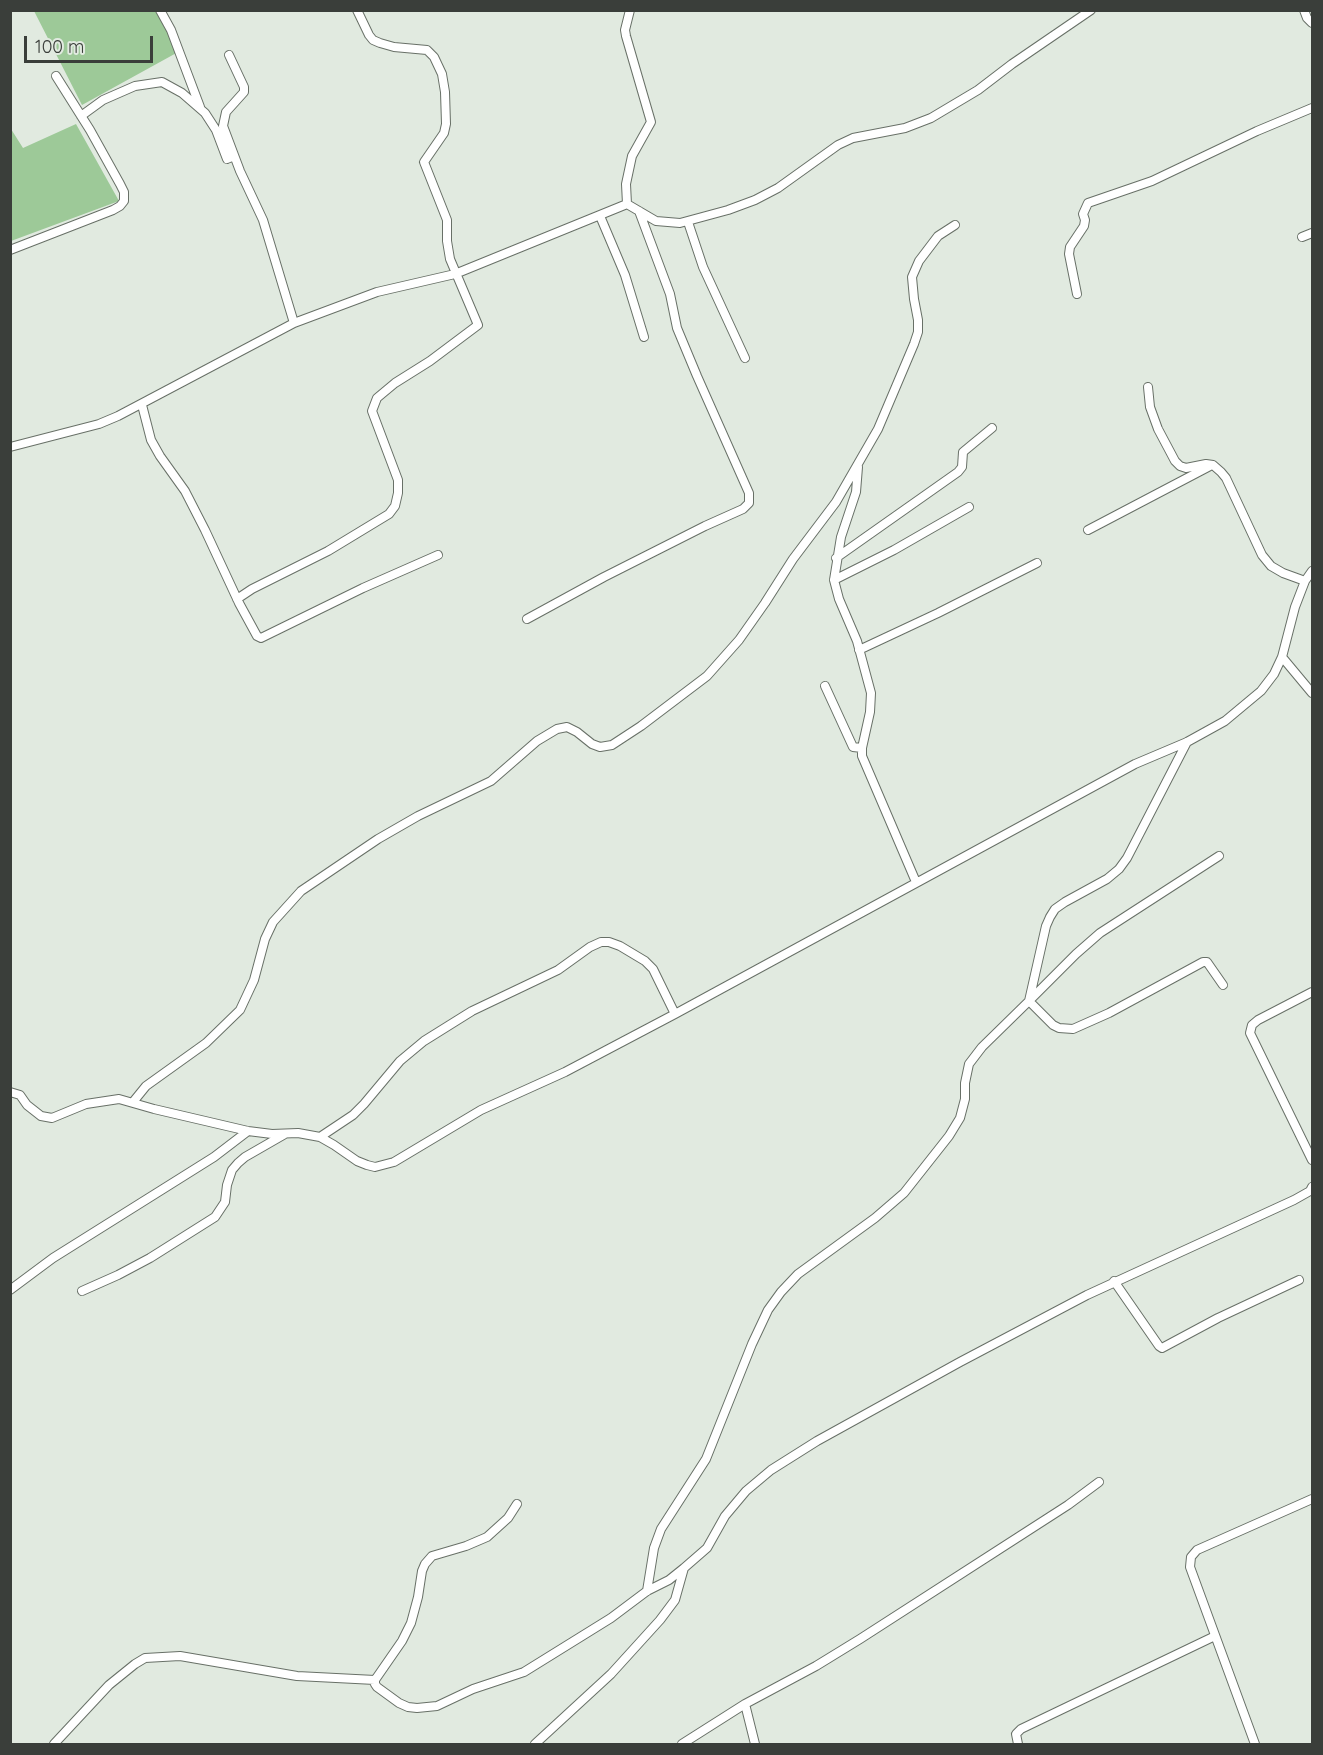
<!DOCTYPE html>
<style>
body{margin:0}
#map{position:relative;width:1323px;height:1755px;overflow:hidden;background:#e1eae0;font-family:Quicksand,sans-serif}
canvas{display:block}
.frame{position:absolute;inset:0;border:12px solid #3a3e3a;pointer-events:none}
.scale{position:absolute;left:24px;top:36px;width:129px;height:27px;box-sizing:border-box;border:3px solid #3a3e3a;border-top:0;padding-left:8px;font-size:18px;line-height:21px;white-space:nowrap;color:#3a3e3a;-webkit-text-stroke:4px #e1eae0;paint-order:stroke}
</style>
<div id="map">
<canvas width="1323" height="1755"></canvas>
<div class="frame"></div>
<div class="scale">100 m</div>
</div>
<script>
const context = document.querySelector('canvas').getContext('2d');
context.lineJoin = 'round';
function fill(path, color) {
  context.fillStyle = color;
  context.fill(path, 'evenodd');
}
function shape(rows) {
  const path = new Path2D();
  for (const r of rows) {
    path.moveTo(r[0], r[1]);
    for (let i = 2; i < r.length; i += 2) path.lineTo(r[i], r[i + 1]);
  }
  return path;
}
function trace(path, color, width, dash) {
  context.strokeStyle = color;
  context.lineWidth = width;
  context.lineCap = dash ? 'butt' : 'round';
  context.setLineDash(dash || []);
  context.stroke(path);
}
fill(shape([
 [34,11,162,11,180,51,82,105],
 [76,124,119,201,11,241,11,129,23,148]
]), '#9dc998');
const street = shape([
 [160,10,171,30,200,107],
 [1304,10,1307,18,1312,23],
 [229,55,244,87,244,92,226,112,223,126,240,171,263,220,294,323],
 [81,116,103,100,135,86,162,82,182,93,205,113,216,130,227,159,234,156],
 [627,204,626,184,632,156,651,122,626,36,625,30,630,10],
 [600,216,625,275,644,337],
 [688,222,703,267,745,358],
 [1302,237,1312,233],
 [10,250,113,210,120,206,124,201,124,192,120,184,90,130,56,76],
 [1077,294,1069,254,1070,247,1084,226,1085,220,1083,214,1088,203,1152,181,1257,131,1312,108],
 [1148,387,1150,407,1158,429,1175,461,1180,466,1186,468,1206,464,1213,465,1221,472,1226,478,1262,555,1271,566,1283,573,1305,581],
 [142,405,151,440,160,456,185,491,205,530,239,603,257,636,261,638,363,588,438,555],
 [10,447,99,424,118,416,294,323,377,292,455,274,627,204,656,221,680,223,728,210,755,200,778,188,838,145,853,138,905,128,931,118,978,90,1012,64,1091,10],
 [858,467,856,492,841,537,834,580,839,599,857,641,871,693,870,712,862,748,862,756,916,882],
 [1088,530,1210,466],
 [836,558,958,472,962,467,963,452,992,428],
 [834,580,894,550,969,507],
 [237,599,252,589,328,551,389,514,395,506,398,493,398,480,372,411,377,398,395,383,430,361,478,325,450,259,447,241,447,220,424,162,444,133,446,124,445,92,442,74,434,57,427,50,394,47,380,43,373,40,369,35,357,10],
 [527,619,604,577,705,526,743,509,749,503,749,493,697,376,677,328,670,294,639,211],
 [859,650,938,613,1037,563],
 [1282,657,1312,693],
 [825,686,853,747,862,748],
 [1219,856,1100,933,1076,954,1029,1001,1053,1025,1059,1028,1073,1029,1109,1013,1203,962,1207,962,1223,985],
 [1312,992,1258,1020,1252,1025,1250,1033,1312,1160],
 [10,1092,20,1095,27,1105,41,1116,52,1118,86,1104,119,1099,154,1109,248,1131,272,1134,298,1133,320,1137,334,1145,357,1161,367,1165,375,1167,394,1162,481,1110,565,1072,675,1014,1135,764,1187,742,1225,721,1261,691,1274,674,1282,657,1295,607,1305,581,1312,571],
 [133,1102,146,1086,206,1043,240,1010,254,980,265,939,273,922,301,891,378,839,418,816,491,781,537,741,557,729,567,727,577,732,592,744,600,747,612,745,641,726,707,676,739,640,765,603,793,559,836,502,878,429,914,344,918,332,918,320,914,299,912,277,919,261,938,236,955,225],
 [320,1137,353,1115,364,1104,400,1061,424,1041,472,1011,558,970,590,947,601,942,609,942,620,946,645,961,653,969,675,1014],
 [1114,1281,1159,1346,1162,1348,1218,1318,1299,1280],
 [10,1290,53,1258,214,1157,248,1131],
 [82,1291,118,1275,150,1258,215,1217,225,1202,227,1185,232,1170,238,1163,245,1157,285,1134],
 [517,1504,508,1518,487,1537,466,1546,432,1556,425,1564,422,1571,418,1597,411,1623,402,1641,375,1680,375,1684,377,1687,399,1703,408,1707,417,1708,437,1706,473,1689,524,1672,611,1618,647,1591,669,1580,684,1568,675,1600,660,1620,611,1674,535,1744],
 [684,1568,707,1548,725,1516,746,1491,771,1470,817,1441,960,1362,1087,1295,1294,1200,1310,1191,1312,1187],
 [647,1591,654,1548,661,1529,706,1459,752,1344,768,1310,781,1292,798,1274,875,1218,904,1193,949,1136,960,1118,965,1099,965,1083,969,1064,982,1047,1029,1001,1046,926,1050,917,1055,909,1065,902,1107,879,1119,869,1127,858,1187,742],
 [745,1704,755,1744],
 [54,1744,109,1685,135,1664,145,1658,180,1656,297,1676,375,1680],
 [682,1744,745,1704,816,1666,860,1639,1068,1505,1099,1482],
 [1018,1744,1016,1734,1021,1729,1215,1636],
 [1255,1744,1190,1567,1191,1557,1197,1550,1312,1499]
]);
trace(street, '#687067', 10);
trace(street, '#fff', 8);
</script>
